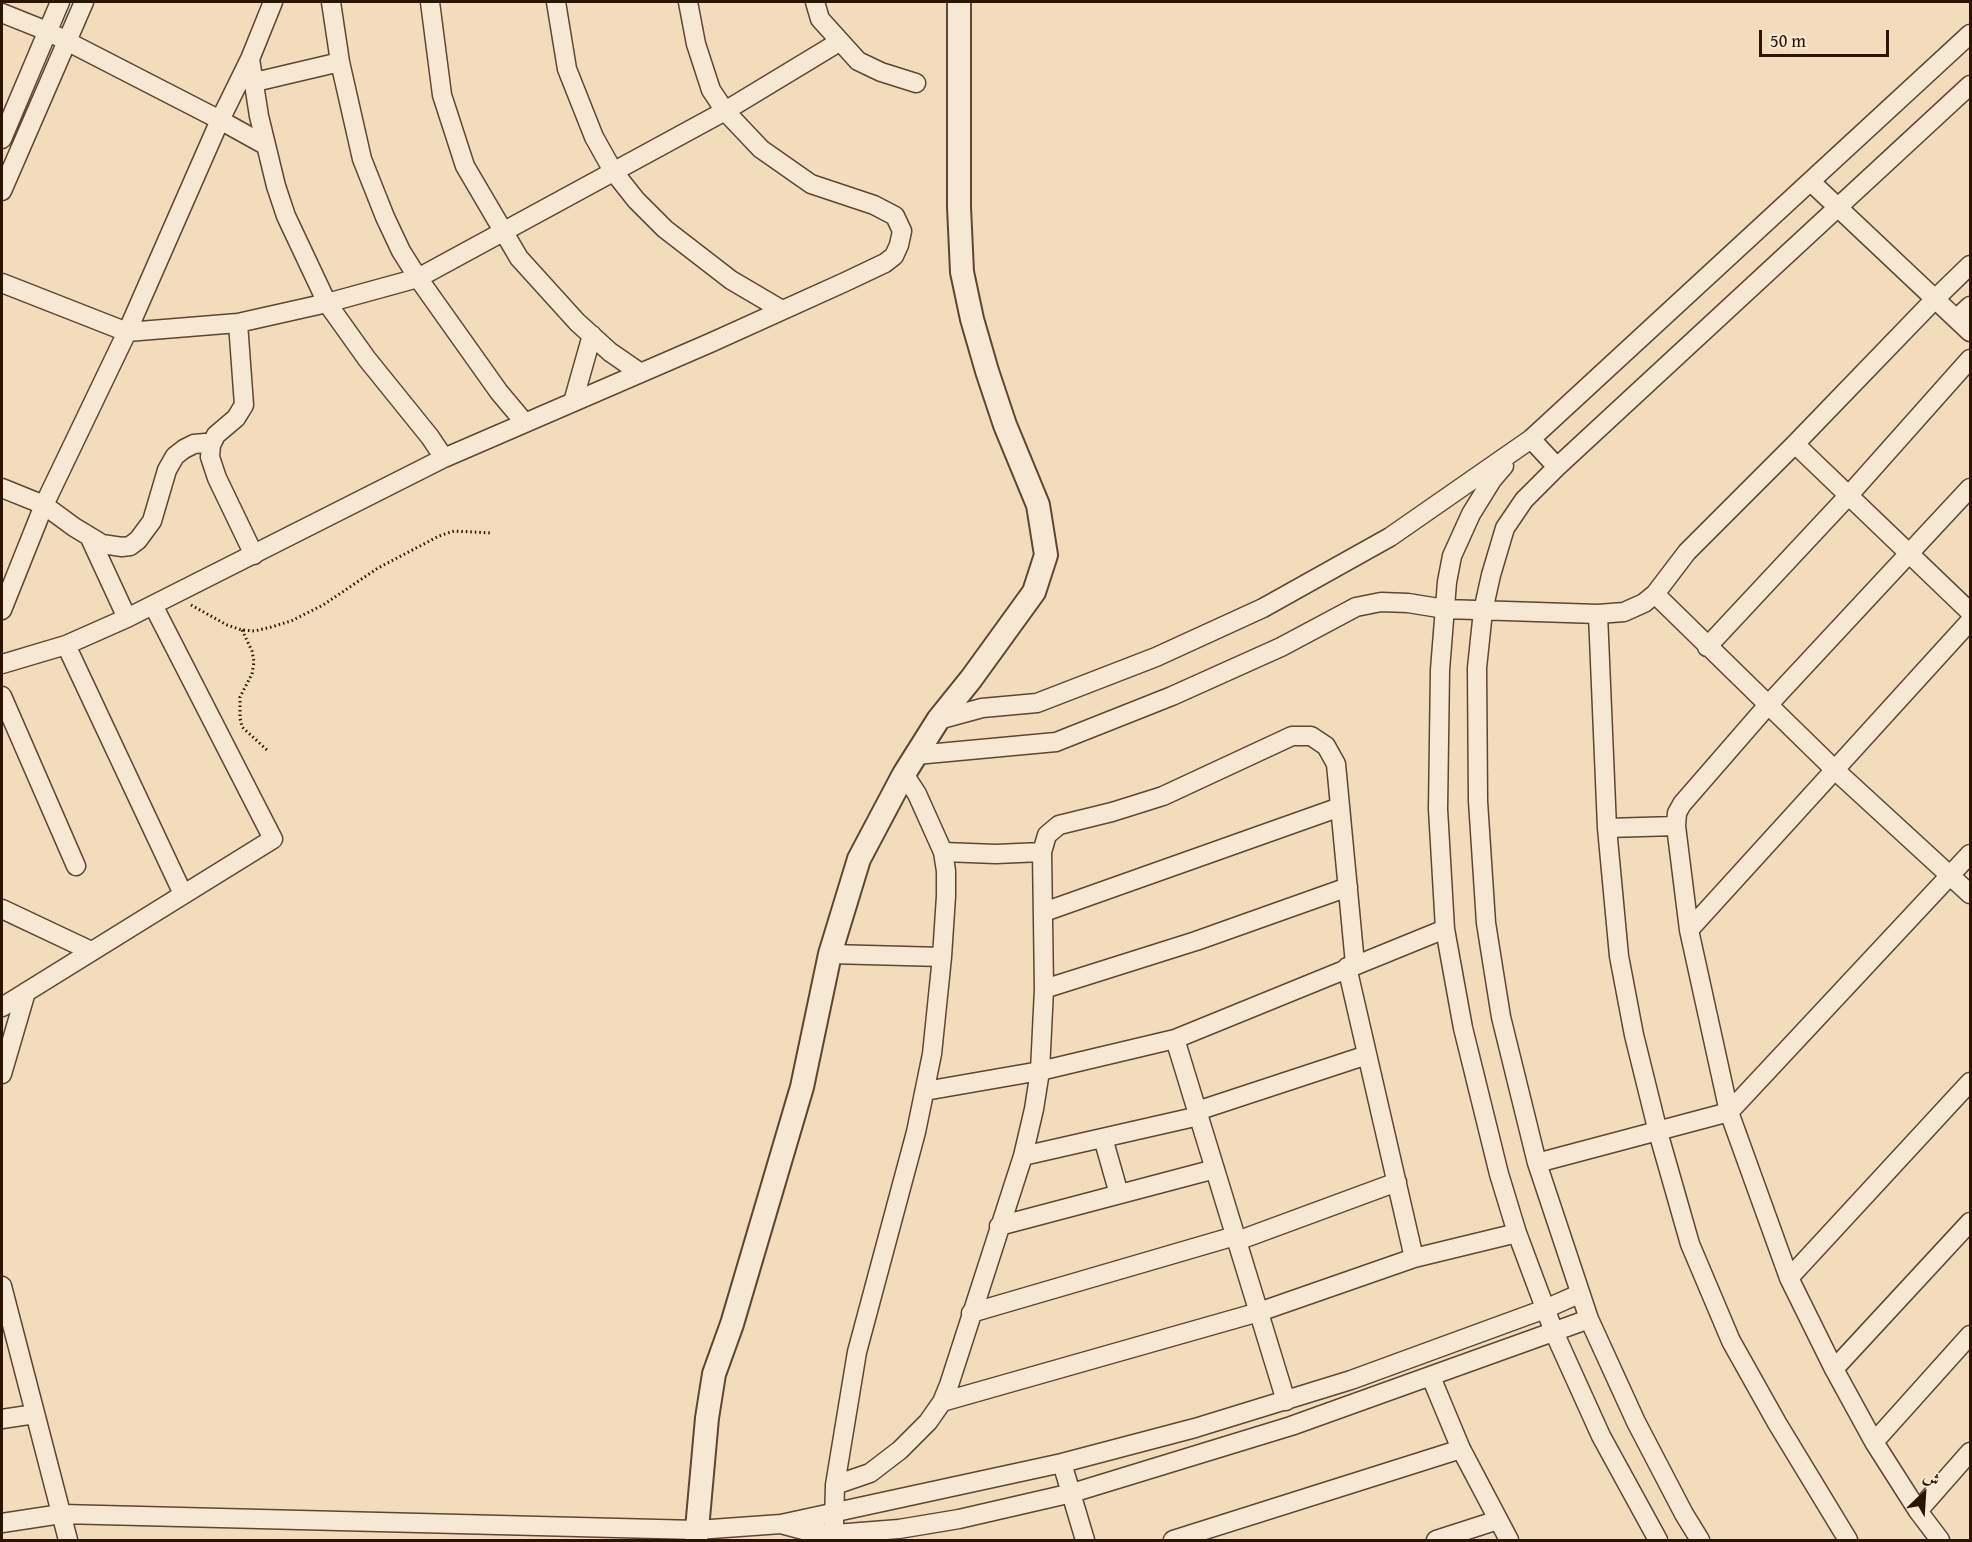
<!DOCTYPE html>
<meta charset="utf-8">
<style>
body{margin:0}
#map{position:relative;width:1972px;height:1542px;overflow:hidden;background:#f3dcbc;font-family:"Gentium Book Plus",Amiri,serif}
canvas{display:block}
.frame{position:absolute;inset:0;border:3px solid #2c1403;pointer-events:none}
.north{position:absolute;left:1894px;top:1464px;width:60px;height:60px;-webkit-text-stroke:4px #f7e8d3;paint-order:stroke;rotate:25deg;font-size:16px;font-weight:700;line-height:24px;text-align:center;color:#2c1403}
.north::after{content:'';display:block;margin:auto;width:21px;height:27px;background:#2c1403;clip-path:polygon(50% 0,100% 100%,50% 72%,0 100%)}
.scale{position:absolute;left:1759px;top:30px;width:130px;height:27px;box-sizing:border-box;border:3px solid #2c1403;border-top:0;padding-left:8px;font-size:18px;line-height:21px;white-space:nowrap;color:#2c1403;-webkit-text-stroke:4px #f7e8d3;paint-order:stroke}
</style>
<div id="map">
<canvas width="1972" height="1542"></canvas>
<div class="frame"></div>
<div class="north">ش</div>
<div class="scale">50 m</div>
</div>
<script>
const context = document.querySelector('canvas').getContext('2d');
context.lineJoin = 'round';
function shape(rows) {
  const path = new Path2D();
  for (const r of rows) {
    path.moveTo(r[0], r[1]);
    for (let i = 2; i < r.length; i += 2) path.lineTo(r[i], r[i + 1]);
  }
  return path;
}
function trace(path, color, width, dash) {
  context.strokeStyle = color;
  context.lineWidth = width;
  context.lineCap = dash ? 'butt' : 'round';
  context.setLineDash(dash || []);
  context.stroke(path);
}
const minor = shape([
 [331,2,340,62,362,159,385,217,401,251,418,278,499,392,525,423],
 [430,2,442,95,465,166,519,258,577,322,610,352,639,372],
 [556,2,567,69,594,137,613,171,636,200,665,229,731,280,782,310],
 [815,2,820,19,858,61,881,72,916,83],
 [2,13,47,31,220,120,265,145],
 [250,59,259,116,276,186,286,216,327,303,367,359,430,437,444,458],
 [255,82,340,62],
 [2,139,60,2],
 [1811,182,1970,332],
 [2,191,84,2],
 [2,283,127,332,238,323,327,303,418,278,725,111,839,42],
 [1956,319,1970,306],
 [238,323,244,405,236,418,216,435,211,445,210,457,217,478,254,555],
 [573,402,592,335],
 [1531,439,1557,467],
 [1795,444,1970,612],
 [1504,466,1492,480,1471,514,1452,556,1447,582,1440,670,1438,809,1445,929,1463,1028,1499,1174,1517,1233,1554,1332,1601,1436,1658,1540],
 [2,488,44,505,74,527,102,544,122,547,130,546,138,540,152,521,167,470,175,456,184,449,194,444,205,443,211,445],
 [90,538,127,618],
 [1655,594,1835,770,1970,894],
 [2,610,44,505,127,332,220,120,250,59,273,2],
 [1598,614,1624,612,1644,603,1655,594,1687,552,1795,444,1935,299,1970,265],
 [66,645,183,894],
 [1707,647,1849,495,1970,359],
 [2,664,66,645,127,618,444,458,710,343,845,282,885,263,894,256,899,245,902,231,895,216,874,205,811,184,761,149,725,111,711,90,696,44,688,2],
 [2,696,76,866],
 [938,720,982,708,1037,703,1156,657,1263,608,1390,537,1531,439,1970,34],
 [916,755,1056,742,1172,696,1281,647,1356,607,1381,602,1408,603,1445,609,1598,614,1607,828,1676,826],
 [1607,828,1619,956,1634,1035,1658,1132,1690,1244,1731,1341,1777,1423,1848,1540],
 [1042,852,1047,835,1059,825,1112,812,1163,796,1292,736,1311,736,1326,746,1336,764,1355,964],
 [2,909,91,951],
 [1044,912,1340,807],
 [1689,930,1970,621],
 [830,954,942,957],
 [1347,967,1414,1258],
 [1044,989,1196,941,1348,887],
 [2,1007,273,839,153,605],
 [1175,1039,1286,1401],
 [2,1074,26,992],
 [925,1091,1040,1071,1175,1039,1445,929],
 [1197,1111,1367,1055],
 [1103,1138,1119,1194],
 [1023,1156,1199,1116],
 [1537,1163,1729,1112,1970,854],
 [999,1226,1215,1169],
 [1237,1241,1397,1182],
 [1789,1278,1970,1082],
 [2,1286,68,1540],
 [971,1313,1235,1236],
 [1834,1369,1970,1222],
 [1431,1377,1461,1449,1509,1540],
 [942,1402,1259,1312,1414,1258,1517,1233],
 [2,1419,35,1414],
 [1874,1442,1970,1335],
 [1062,1463,1085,1540],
 [835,1485,870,1473,900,1450,928,1422,942,1402,949,1385,1023,1156,1034,1109,1040,1071,1044,989,1042,852,996,854,943,852],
 [1918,1511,1970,1452],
 [2,1523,61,1514,697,1530,781,1524,1062,1463,1195,1428,1351,1380,1545,1309,1579,1294],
 [781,1524,807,1531,835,1534,899,1529,959,1519,1072,1493,1291,1426,1589,1319],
 [834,1524,835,1485,857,1352,916,1132,932,1054,942,957,946,896,946,871,943,852,917,794,904,774],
 [1173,1540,1461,1449],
 [1436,1540,1498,1520],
 [1700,1540,1684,1514,1636,1422,1589,1319,1537,1163,1501,1017,1486,923,1478,801,1477,668,1483,611,1491,575,1505,528,1524,500,1557,467,1970,85],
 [1940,1540,1918,1511,1874,1442,1834,1369,1789,1278,1729,1112,1689,930,1676,826,1677,813,1682,804,1768,705,1970,488]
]);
const tertiary = shape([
 [696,1540,707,1418,714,1374,732,1324,802,1087,830,954,859,859,904,774,938,720,971,679,1034,592,1046,555,1038,505,1005,425,987,371,972,319,962,272,959,207,959,2]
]);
trace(minor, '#5e4631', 21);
trace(tertiary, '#5e4631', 26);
trace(shape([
 [191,605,227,625,242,630,255,631,271,627,291,621,323,605,378,568,439,536,454,531,492,533],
 [242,630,252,651,254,662,252,674,240,697,240,718,242,727,267,750]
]), '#2c1403', 3, [1.5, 3]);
trace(minor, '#f7e8d3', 18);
trace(tertiary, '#f7e8d3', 22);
</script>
